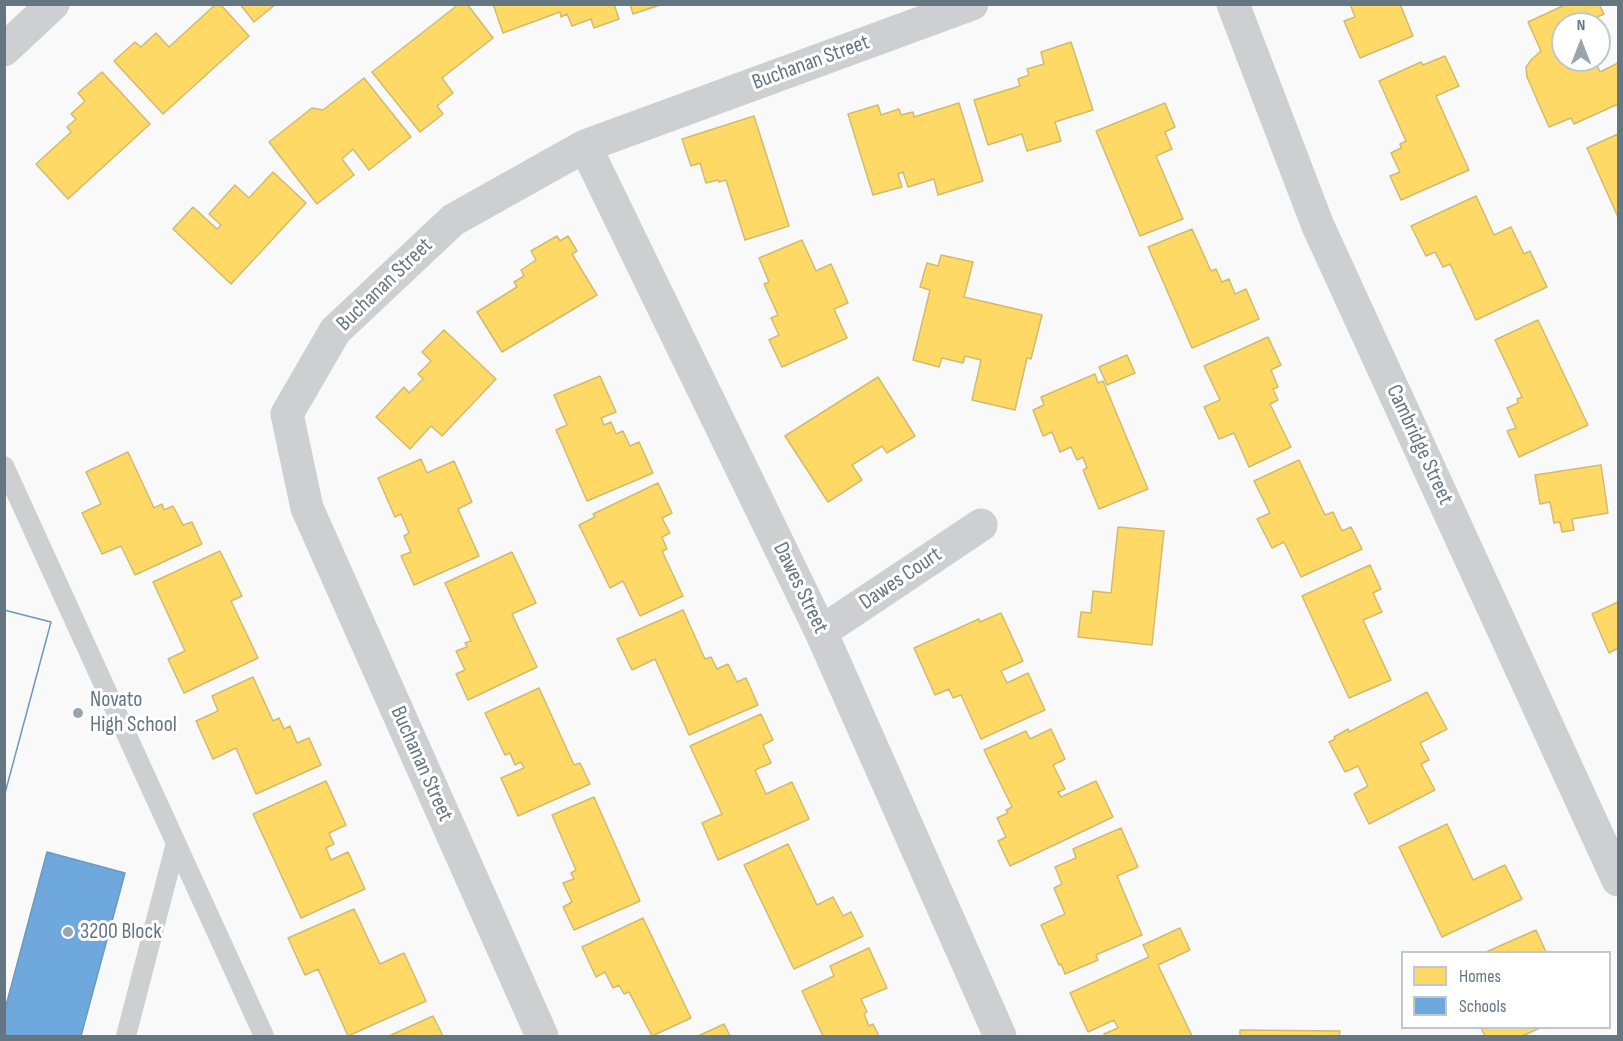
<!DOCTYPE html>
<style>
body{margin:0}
#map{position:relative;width:1623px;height:1041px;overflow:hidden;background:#f9f9f9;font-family:"Sofia Sans Condensed",sans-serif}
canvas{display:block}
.frame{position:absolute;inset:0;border:6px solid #657683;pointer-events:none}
.legend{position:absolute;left:1401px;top:951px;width:210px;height:78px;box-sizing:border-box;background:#fff;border:2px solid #c1c8cd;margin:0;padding:8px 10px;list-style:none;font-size:18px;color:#657683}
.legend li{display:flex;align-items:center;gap:12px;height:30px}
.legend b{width:30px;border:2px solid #c1c8cd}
.north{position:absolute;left:1551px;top:12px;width:60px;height:60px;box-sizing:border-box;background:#fff;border:2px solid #c1c8cd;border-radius:50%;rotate:0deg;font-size:16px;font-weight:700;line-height:24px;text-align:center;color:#657683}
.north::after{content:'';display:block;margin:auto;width:21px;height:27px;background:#99a4ac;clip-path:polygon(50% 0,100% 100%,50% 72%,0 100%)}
</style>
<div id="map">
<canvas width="1623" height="1041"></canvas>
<div class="frame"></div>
<ul class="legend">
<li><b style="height:16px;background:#ffd966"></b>Homes</li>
<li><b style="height:16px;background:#6fa8dc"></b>Schools</li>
</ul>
<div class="north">N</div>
</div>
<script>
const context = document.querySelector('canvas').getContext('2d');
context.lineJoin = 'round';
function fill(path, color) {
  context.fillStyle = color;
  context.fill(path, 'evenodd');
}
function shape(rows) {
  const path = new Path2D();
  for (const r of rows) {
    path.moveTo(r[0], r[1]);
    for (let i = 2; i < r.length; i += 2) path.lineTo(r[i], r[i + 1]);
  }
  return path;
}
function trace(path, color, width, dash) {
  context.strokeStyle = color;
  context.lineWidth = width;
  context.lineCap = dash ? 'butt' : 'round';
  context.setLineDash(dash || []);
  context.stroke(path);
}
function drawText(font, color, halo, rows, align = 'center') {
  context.font = font + ' "Sofia Sans Condensed",sans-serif';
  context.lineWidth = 6;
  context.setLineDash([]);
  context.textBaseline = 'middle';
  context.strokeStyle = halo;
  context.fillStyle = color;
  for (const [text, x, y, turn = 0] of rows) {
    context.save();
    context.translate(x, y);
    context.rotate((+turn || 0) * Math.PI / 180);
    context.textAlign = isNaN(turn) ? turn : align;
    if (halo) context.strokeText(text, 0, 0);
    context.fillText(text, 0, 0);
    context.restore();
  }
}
const homes = shape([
 [216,4,220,4,249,36,163,114,114,61,135,42,141,47,156,33,169,47,216,4],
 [240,4,276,4,254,22,240,4],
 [459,4,467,4,493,38,442,78,453,93,437,106,443,114,420,132,372,72,459,4],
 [493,4,614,4,619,19,594,28,591,19,572,26,567,14,561,17,560,12,503,33,493,4],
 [630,4,663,4,633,14,630,4],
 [1350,4,1400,4,1413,36,1360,58,1344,21,1355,17,1350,4],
 [1567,4,1599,4,1604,14,1595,18,1598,24,1563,24,1563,60,1595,60,1600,72,1618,63,1618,104,1574,124,1571,118,1549,127,1527,77,1526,67,1532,59,1541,51,1528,22,1567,4],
 [1599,26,1606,41,1599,44,1599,26],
 [1071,42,1093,110,1055,122,1061,141,1027,151,1022,134,988,145,974,100,1020,86,1018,79,1029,75,1027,69,1044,64,1041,52,1071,42],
 [1445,56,1459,86,1436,96,1469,170,1401,200,1390,176,1400,172,1391,153,1401,148,1400,144,1406,141,1379,81,1421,62,1423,65,1445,56],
 [102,72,150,124,68,199,36,164,71,132,67,127,76,119,71,114,85,101,78,93,102,72],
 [364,78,411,137,369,170,353,149,342,159,354,175,317,204,269,142,312,108,323,110,364,78],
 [959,103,983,181,938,195,934,179,908,187,903,172,898,174,902,187,873,195,848,114,878,105,881,115,899,109,901,115,913,112,914,117,959,103],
 [1165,103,1175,127,1165,132,1172,149,1156,156,1183,219,1140,236,1096,131,1165,103],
 [754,116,789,226,745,240,726,180,719,182,718,180,706,183,700,163,691,166,682,139,754,116],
 [1618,134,1618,217,1587,148,1618,134],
 [273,172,306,203,231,284,173,229,193,207,217,229,221,225,209,214,235,185,249,198,273,172],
 [1476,196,1494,235,1511,227,1524,254,1530,251,1547,287,1476,320,1450,264,1443,267,1435,252,1426,256,1411,226,1476,196],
 [1192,229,1211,271,1216,269,1222,282,1229,279,1235,294,1246,289,1259,319,1192,348,1148,247,1192,229],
 [557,236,560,241,568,236,577,251,572,254,597,295,502,352,477,312,517,287,514,282,524,276,521,270,536,260,531,251,557,236],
 [802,240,816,271,831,264,848,303,834,309,847,338,782,367,769,340,779,335,771,318,778,315,764,284,769,282,759,258,802,240],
 [941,255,973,262,964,297,1042,315,1031,359,1027,358,1015,410,972,400,981,360,965,356,963,363,942,358,939,367,913,360,930,290,920,287,927,263,938,266,941,255],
 [1538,320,1588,425,1519,457,1507,431,1516,428,1507,408,1518,403,1517,399,1522,397,1495,340,1538,320],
 [444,330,496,379,442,436,431,426,410,449,376,417,404,387,409,393,423,379,418,374,431,361,422,352,444,330],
 [1268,337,1281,365,1271,370,1278,387,1273,389,1278,400,1270,404,1291,447,1249,467,1234,433,1219,439,1204,407,1220,400,1204,366,1268,337],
 [1127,355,1135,373,1107,385,1099,367,1127,355],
 [1095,374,1098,383,1103,381,1148,489,1099,509,1083,470,1087,468,1083,457,1077,460,1071,447,1060,452,1052,432,1043,436,1033,410,1044,405,1041,397,1095,374],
 [600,376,616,412,601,418,604,425,611,422,616,434,623,431,630,446,639,442,653,473,587,501,556,430,567,425,554,395,600,376],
 [878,377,915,436,887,453,882,446,852,465,862,480,828,502,785,436,878,377],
 [128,452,154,508,162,504,164,510,173,506,183,525,192,522,202,544,135,575,121,546,102,554,82,513,101,504,86,472,128,452],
 [421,459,427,473,454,461,472,502,458,509,479,556,414,585,401,556,411,552,404,536,409,533,401,514,395,517,378,478,421,459],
 [1299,460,1325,515,1333,512,1342,531,1351,527,1362,549,1301,577,1284,542,1272,548,1257,519,1270,513,1254,481,1299,460],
 [1601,465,1608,513,1572,519,1574,530,1562,532,1560,522,1554,523,1550,502,1540,504,1535,475,1601,465],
 [658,483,672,513,662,518,670,533,662,537,667,549,662,551,683,596,640,616,623,581,610,588,579,525,595,517,593,514,658,483],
 [1118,527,1164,531,1152,645,1078,637,1081,612,1091,613,1093,591,1111,593,1118,527],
 [220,551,242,596,231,601,258,658,184,693,168,659,185,651,153,582,220,551],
 [512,552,536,603,512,614,537,667,468,700,456,674,465,670,456,651,467,647,465,643,471,641,445,583,512,552],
 [1370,565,1381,589,1373,593,1382,612,1363,620,1391,680,1349,698,1302,596,1370,565],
 [1618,602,1618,648,1609,653,1592,614,1618,602],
 [683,610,705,659,711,657,717,669,728,664,737,682,746,678,758,705,689,735,655,659,632,670,617,639,683,610],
 [1001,613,1023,661,1001,671,1007,683,1028,673,1045,710,981,739,961,695,953,698,949,689,935,695,914,648,979,619,980,622,1001,613],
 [253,677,273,721,279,718,284,729,290,726,297,743,309,738,321,765,256,794,236,748,213,759,196,721,218,711,212,696,253,677],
 [539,688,574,765,580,763,590,784,518,816,501,778,524,768,521,762,515,765,510,753,505,755,485,713,539,688],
 [1427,692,1447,729,1420,743,1429,760,1421,764,1435,790,1369,824,1354,794,1368,786,1358,766,1345,772,1329,742,1335,739,1334,737,1348,729,1349,732,1427,692],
 [761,714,773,740,763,745,771,763,755,770,766,794,792,782,809,819,718,860,702,823,722,814,690,746,761,714],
 [1051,729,1065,759,1053,765,1065,789,1058,792,1061,797,1096,781,1113,817,1010,866,998,841,1006,837,997,818,1008,813,1006,810,1012,807,984,750,1026,731,1030,739,1051,729],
 [326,781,346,825,329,833,334,844,326,848,331,860,348,852,365,889,301,918,253,814,326,781],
 [594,797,640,901,574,930,563,907,572,902,563,883,574,879,571,873,576,870,552,815,594,797],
 [1447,824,1473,880,1505,865,1522,899,1442,937,1399,847,1447,824],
 [1121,828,1138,867,1117,876,1142,935,1096,955,1098,960,1065,974,1061,964,1059,965,1041,925,1065,914,1054,888,1062,884,1055,867,1076,858,1073,849,1121,828],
 [788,844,817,905,833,897,843,916,851,912,863,936,794,969,744,865,788,844],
 [354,909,380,964,404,953,426,1001,348,1036,318,969,305,975,288,938,354,909],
 [643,918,691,1018,652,1036,629,992,624,994,619,985,613,988,605,972,596,977,582,947,643,918],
 [1180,928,1190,950,1158,965,1192,1036,1105,1036,1104,1034,1118,1028,1114,1020,1088,1032,1070,993,1149,957,1143,945,1180,928],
 [1536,930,1546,952,1486,952,1536,930],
 [869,948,887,988,861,999,867,1012,864,1014,869,1026,873,1024,879,1036,823,1036,802,991,834,976,830,966,869,948],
 [433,1016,443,1036,389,1036,433,1016],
 [724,1024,730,1036,698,1036,724,1024],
 [1481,1028,1540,1028,1522,1036,1485,1036,1481,1028],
 [1240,1030,1340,1031,1339,1036,1240,1036,1240,1030]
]);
fill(homes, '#ffd966');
trace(homes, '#d1bb6f', 1.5);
const schools = shape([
 [4,610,51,622,4,797,4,610],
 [4,610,51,622,4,797,4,610],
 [47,852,125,873,81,1036,4,1036,4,1013,8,998,47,852]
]);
fill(schools, '#6fa8dc');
trace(schools, '#6c99c1', 1.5);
trace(shape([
 [4,466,264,1036],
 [126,1036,176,843]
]), '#cecfd0', 20);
trace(shape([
 [1233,4,1318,226,1618,880],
 [4,50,53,4],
 [585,146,821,632,1000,1036],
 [821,632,981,525],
 [542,1036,307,508,287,414,335,331,453,220,585,146,972,4]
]), '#cecfd0', 33);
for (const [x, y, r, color] of [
 [78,713,6,"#99a4ac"],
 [68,932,6,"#99a4ac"]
]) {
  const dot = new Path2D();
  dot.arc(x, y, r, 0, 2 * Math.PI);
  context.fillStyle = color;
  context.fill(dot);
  trace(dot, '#fff', 2);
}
drawText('22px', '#657683', '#fff', [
 ["Buchanan Street",811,63,-20],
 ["Buchanan Street",385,285,-44],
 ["Cambridge Street",1419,445,65],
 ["Dawes Court",901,579,-34],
 ["Dawes Street",800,588,64],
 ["Buchanan Street",421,764,66]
]);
drawText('22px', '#657683', '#fff', [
 ["Novato",90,700],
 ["High School",90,725],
 ["3200 Block",80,932]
], 'left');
</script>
